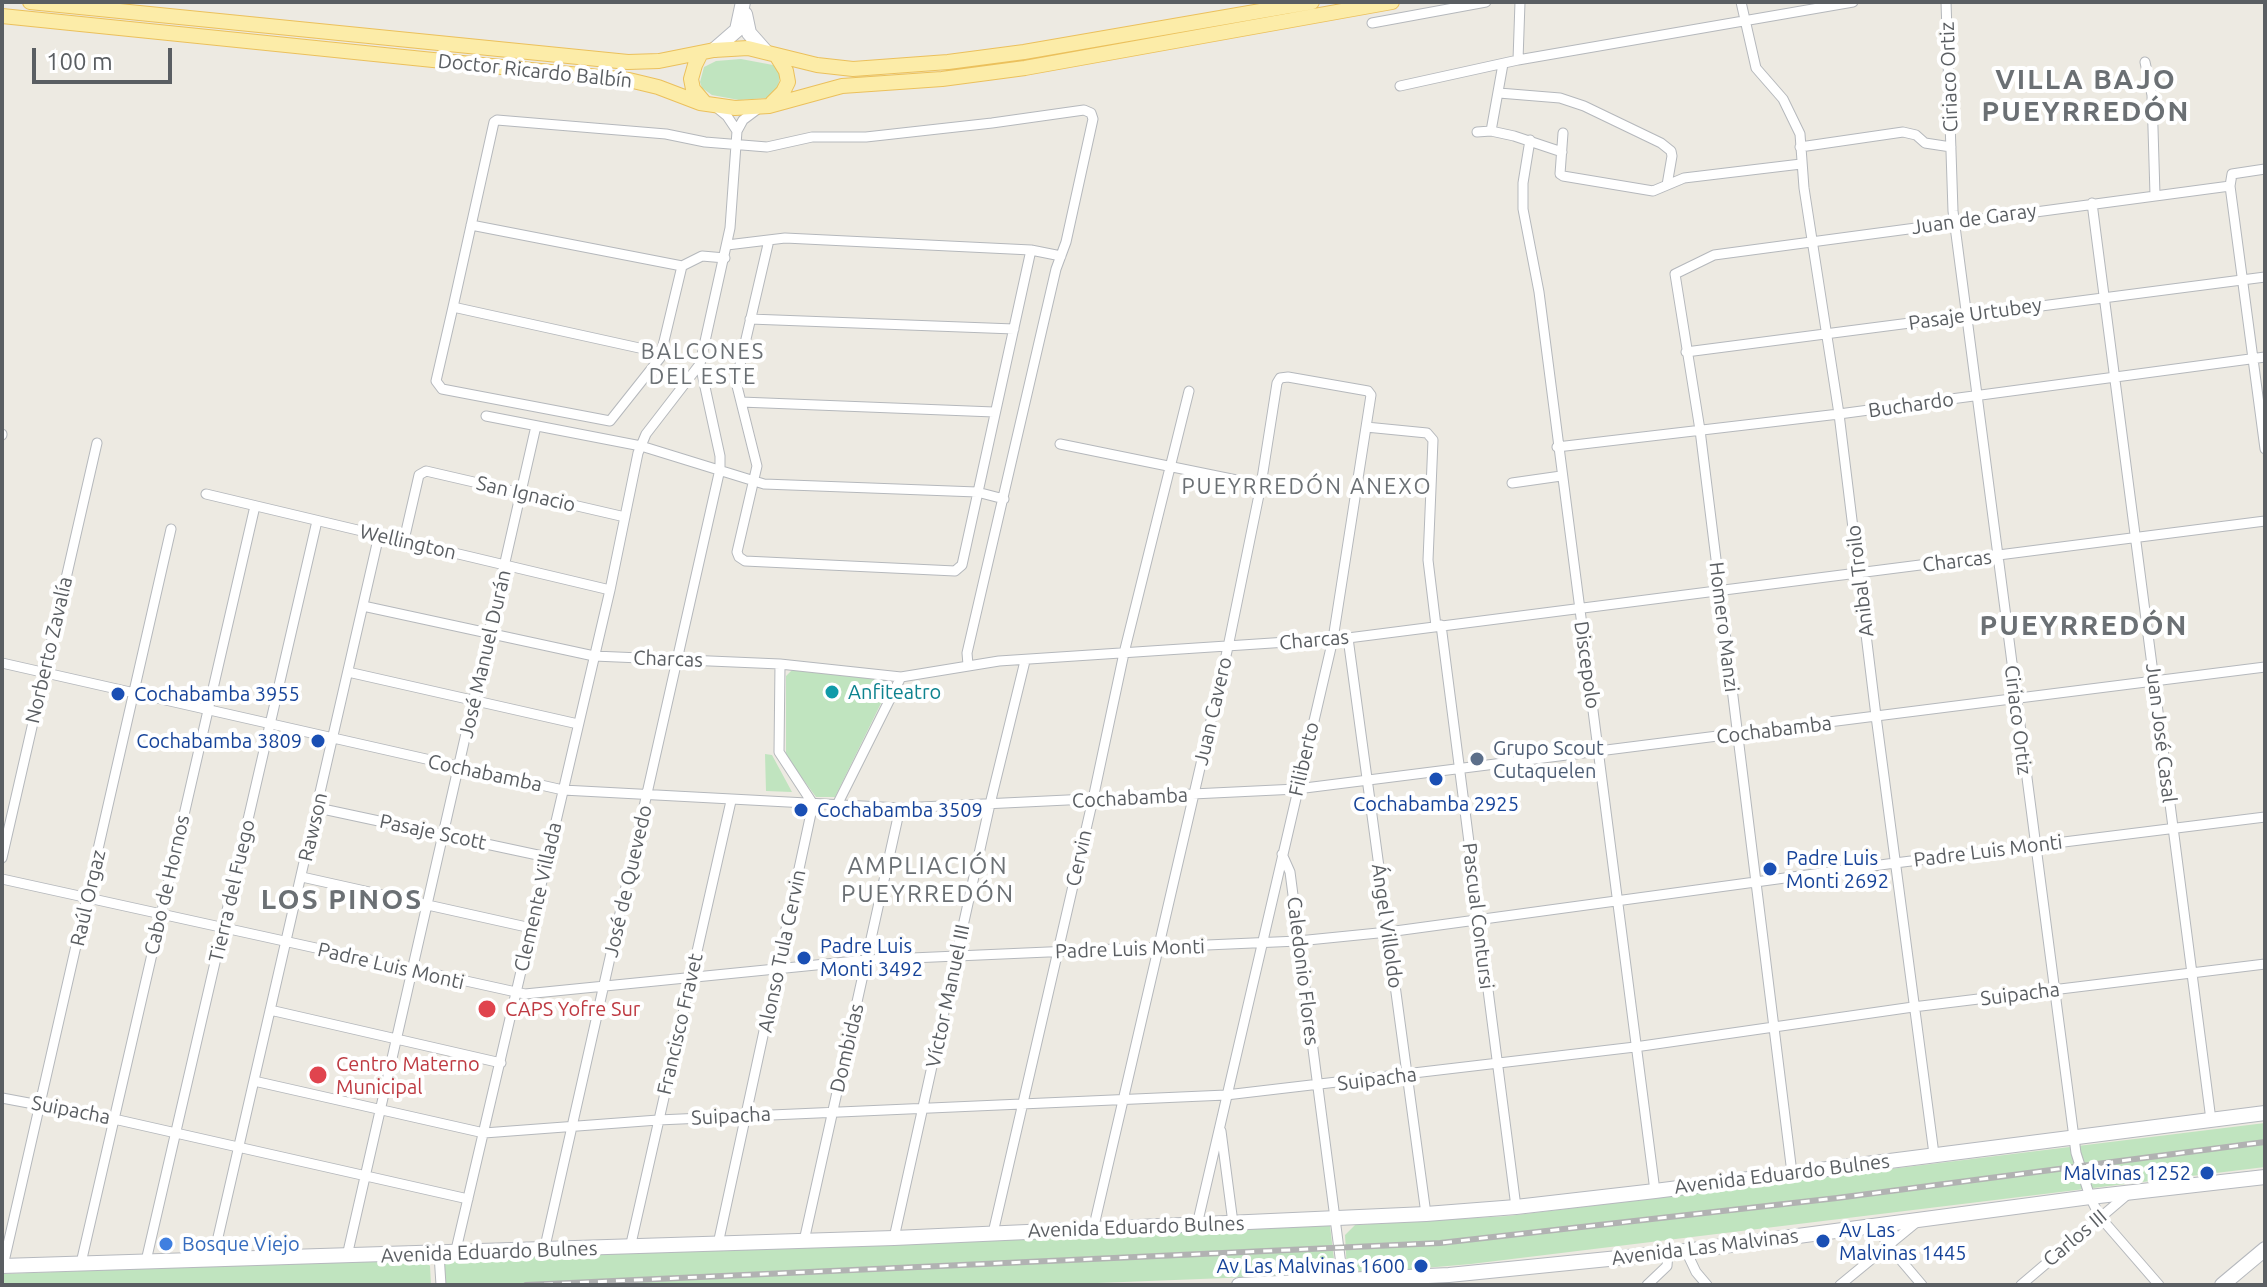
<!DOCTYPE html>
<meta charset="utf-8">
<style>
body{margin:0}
#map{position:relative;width:2267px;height:1287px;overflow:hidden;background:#edeae2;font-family:Ubuntu,sans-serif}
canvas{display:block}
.frame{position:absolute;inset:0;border:4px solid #5a5e62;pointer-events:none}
.scale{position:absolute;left:32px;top:48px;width:140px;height:36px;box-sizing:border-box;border:4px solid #5a5e62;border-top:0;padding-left:10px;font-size:24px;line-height:28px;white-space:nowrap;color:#5a5e62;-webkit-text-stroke:6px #fff;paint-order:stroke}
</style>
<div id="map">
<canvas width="2267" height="1287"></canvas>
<div class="frame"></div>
<div class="scale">100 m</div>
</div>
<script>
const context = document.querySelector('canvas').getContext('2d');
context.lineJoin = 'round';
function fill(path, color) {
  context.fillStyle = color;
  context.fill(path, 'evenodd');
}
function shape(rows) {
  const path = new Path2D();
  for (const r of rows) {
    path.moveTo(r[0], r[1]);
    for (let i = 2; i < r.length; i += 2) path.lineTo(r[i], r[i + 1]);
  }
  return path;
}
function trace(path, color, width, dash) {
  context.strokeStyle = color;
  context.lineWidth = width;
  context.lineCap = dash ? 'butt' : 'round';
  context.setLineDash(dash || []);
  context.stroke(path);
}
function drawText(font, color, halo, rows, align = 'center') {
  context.font = font + ' Ubuntu,sans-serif';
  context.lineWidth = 8;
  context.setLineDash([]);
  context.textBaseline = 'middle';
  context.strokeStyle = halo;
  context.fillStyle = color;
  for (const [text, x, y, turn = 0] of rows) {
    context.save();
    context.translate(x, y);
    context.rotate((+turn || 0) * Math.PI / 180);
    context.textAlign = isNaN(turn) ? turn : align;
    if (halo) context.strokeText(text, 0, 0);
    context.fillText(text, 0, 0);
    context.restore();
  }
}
fill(shape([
 [741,59,773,65,780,74,778,88,767,98,739,100,712,95,702,88,700,82,704,67,716,61],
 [792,670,884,678,888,689,835,797,816,797,786,756,786,676],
 [765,754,772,755,792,792,766,791],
 [2265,1123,2265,1167,1471,1264,1354,1274,1347,1271,1345,1235,1355,1225,1508,1216],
 [1320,1224,1330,1226,1335,1267,1329,1274,1046,1285,443,1285,443,1264,454,1257],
 [423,1258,430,1266,431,1285,2,1285,2,1274]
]), '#c0e4bf');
const street = shape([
 [1741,2,1756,68,1783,99,1800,134,1804,188,1839,414,1876,716,1934,1154],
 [1946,2,1953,211,2076,1153,2090,1197,2100,1217,2159,1285],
 [1372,23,1486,2],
 [1518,60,1520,2],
 [2145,62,2152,95,2155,195],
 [1400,86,1518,60,1853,2],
 [1499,93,1560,98,1584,106,1661,143,1671,151,1672,156,1667,185],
 [716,107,727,116,737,131],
 [1491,131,1503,64],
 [1477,132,1491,131,1514,136,1562,152],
 [1563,133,1560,174,1563,176,1653,191,1684,178,1801,164],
 [1530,140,1523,183,1523,209,1539,292,1655,1191],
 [1800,147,1903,132,1916,135,1925,143,1951,147],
 [2230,186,2265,449],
 [2092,203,2211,1120],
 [471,225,682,266,702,256,725,258],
 [769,240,736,382,757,466,737,552,739,557,745,561,955,571,962,565,1031,250],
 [727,245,785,238,1031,250,1061,256],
 [453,307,436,381,442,389,610,421,660,358,682,266],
 [750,319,1014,329],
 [1686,352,2265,277],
 [662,353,453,307,494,122,497,120,666,134,705,142,767,147,812,137,866,137,992,123,1084,110,1091,113,1093,119,1066,242,1056,269,967,653,968,665],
 [741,402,994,412],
 [486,416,641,446,764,484,977,492,1004,499],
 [1366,427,1427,433,1433,440,1428,560,1436,626],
 [2,435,2,434],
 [1060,444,1261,485],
 [1557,447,1839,414,2265,357],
 [1512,483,1561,476],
 [206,494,610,590],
 [404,540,419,475,426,471,625,517],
 [363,606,594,656,780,664,901,677,999,661,1348,638,2265,521],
 [1441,625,1516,1207],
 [1348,638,1426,1214],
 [2,663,563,790,900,808,1297,789,2265,667],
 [348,672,578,724],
 [837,805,901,677],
 [318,808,547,857],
 [1282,854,1290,872,1343,1280],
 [2,858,97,443],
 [302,877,531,928],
 [2,879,525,994,866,960,1298,941,1388,932,1895,863,2265,817],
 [270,1010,501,1063],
 [254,1081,484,1133,658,1120,1226,1095,1635,1047,1913,1007,2265,964],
 [2,1098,114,1119,468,1199],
 [1221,1131,1233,1223],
 [1792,1173,1700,430,1675,274,1714,255,2230,186,2232,174,2265,169],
 [1876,1225,1888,1245,1922,1285],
 [1093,1230,1228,647,1261,485,1277,383,1280,378,1288,377,1368,391,1371,395,1333,639,1197,1225],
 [993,1233,1093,799,1124,653,1189,391],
 [894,1238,990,804,1025,661],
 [804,1241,900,808],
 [718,1244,813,804,779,752,780,664],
 [630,1248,731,801],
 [544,1251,720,469,720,456,700,364],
 [1686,1251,1696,1272,1707,1285],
 [439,1254,441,1285],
 [455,1254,610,590,638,453,646,434,700,364,730,228,737,131,743,120,759,108],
 [347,1256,536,426],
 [213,1259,379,535],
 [146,1261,317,521],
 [81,1263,255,506],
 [3,1266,171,529],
 [1647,1285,1667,1266,1668,1253],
 [1840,1285,1918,1221],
 [2021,1285,2128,1194]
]);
const secondary = shape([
 [745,14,749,33,765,51],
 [714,50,737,30,743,2],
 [2,1266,894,1238,1426,1214,1516,1207,1655,1191,2265,1113],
 [1239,1285,1449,1275,1678,1252,2090,1197,2265,1177],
 [2222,1285,2265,1249]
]);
const primary = shape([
 [30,2,628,62,659,61,714,50,748,48,817,65,853,69,948,62,1024,52,1312,2],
 [2,16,629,80,658,87,700,103,735,108,769,106,842,86,942,79,1025,68,1392,2],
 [701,53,695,65,691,79,693,89,704,102],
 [772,103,783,92,788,82,786,71,776,55]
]);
trace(street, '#b5b8bc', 11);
trace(secondary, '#b6b9be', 16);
trace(primary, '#ebc05c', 16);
trace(street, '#fff', 9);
trace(secondary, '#fff', 14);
trace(primary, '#fceca8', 14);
const rail = shape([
 [526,1285,1440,1243,1837,1198,2265,1142]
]);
trace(rail, '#b1b2b2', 6);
trace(rail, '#fff', 3, [9]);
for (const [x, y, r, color] of [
 [832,692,8,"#0f9aa8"],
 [118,694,8,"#1a4fb4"],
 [318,741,8,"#1a4fb4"],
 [1477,759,8,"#5c6f8a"],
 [1436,779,8,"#1a4fb4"],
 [801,810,8,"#1a4fb4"],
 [1770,869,8,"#1a4fb4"],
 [804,958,8,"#1a4fb4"],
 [487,1009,10,"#e0444e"],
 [318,1075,10,"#e0444e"],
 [2207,1173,8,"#1a4fb4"],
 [1823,1241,8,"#1a4fb4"],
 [166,1244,8,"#3f7fe0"],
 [1421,1266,8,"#1a4fb4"]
]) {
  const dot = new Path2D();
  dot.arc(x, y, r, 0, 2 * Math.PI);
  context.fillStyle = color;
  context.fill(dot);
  trace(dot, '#fff', 3);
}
drawText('20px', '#5a5e62', '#fff', [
 ["Doctor Ricardo Balbín",535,71,6],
 ["Ciriaco Ortiz",1949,77,-92],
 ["Juan de Garay",1974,219,-8],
 ["Pasaje Urtubey",1975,314,-8],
 ["Buchardo",1911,405,-8],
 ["San Ignacio",526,494,13],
 ["Wellington",408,542,13],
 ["Charcas",1957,561,-7],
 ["Anibal Troilo",1860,581,-97],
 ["Homero Manzi",1724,627,83],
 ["Charcas",1314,640,-5],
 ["Norberto Zavalía",49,650,-77],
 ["José Manuel Durán",485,654,-77],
 ["Charcas",668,659,2],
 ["Discepolo",1587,665,82],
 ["Juan Cavero",1213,711,-77],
 ["Ciriaco Ortiz",2018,720,83],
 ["Cochabamba",1774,730,-7],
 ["Juan José Casal",2161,733,83],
 ["Filiberto",1304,759,-77],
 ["Cochabamba",485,773,12],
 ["Cochabamba",1130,798,-3],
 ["Rawson",313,827,-77],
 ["Pasaje Scott",433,832,12],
 ["Padre Luis Monti",1988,851,-7],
 ["Cervin",1079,858,-77],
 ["José de Quevedo",628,881,-77],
 ["Cabo de Hornos",167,885,-77],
 ["Tierra del Fuego",232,891,-77],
 ["Clemente Villada",538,897,-77],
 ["Raúl Orgaz",88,898,-77],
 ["Pascual Contursi",1478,916,83],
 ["Ángel Villoldo",1387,926,82],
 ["Padre Luis Monti",1130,949,-2],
 ["Alonso Tula Cervin",782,951,-78],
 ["Padre Luis Monti",391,966,13],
 ["Caledonio Flores",1303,971,83],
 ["Suipacha",2020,994,-7],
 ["Víctor Manuel III",948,996,-78],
 ["Francisco Fravet",680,1024,-77],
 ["Dombidas",847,1048,-77],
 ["Suipacha",1377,1079,-7],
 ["Suipacha",71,1110,11],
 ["Suipacha",731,1116,-3],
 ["Avenida Eduardo Bulnes",1782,1174,-7],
 ["Avenida Eduardo Bulnes",1136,1227,-2],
 ["Carlos III",2075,1238,-40],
 ["Avenida Las Malvinas",1705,1247,-7],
 ["Avenida Eduardo Bulnes",489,1252,-2]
]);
drawText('20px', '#0d838f', '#fff', [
 ["Anfiteatro",848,692]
], 'left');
drawText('20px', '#164399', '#fff', [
 ["Cochabamba 3955",134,694],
 ["Cochabamba 3809",302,741,"right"],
 ["Cochabamba 2925",1436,804,"center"],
 ["Cochabamba 3509",817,810],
 ["Padre Luis",1786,858],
 ["Monti 2692",1786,881],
 ["Padre Luis",820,946],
 ["Monti 3492",820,969],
 ["Malvinas 1252",2191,1173,"right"],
 ["Av Las",1839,1230],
 ["Malvinas 1445",1839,1253],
 ["Av Las Malvinas 1600",1405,1266,"right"]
], 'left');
drawText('20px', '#4e5e75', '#fff', [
 ["Grupo Scout",1493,748],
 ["Cutaquelen",1493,771]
], 'left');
drawText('20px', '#be3a42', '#fff', [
 ["CAPS Yofre Sur",505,1009],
 ["Centro Materno",336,1064],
 ["Municipal",336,1087]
], 'left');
drawText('20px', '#366cbe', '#fff', [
 ["Bosque Viejo",182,1244]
], 'left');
context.letterSpacing = '2px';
drawText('22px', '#6b7074', '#fff', [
 ["BALCONES",703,352],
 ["DEL ESTE",703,377],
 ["PUEYRREDÓN ANEXO",1307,487]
]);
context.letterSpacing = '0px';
context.letterSpacing = '2px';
drawText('24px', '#6b7074', '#fff', [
 ["AMPLIACIÓN",928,866],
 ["PUEYRREDÓN",928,894]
]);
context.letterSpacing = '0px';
context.letterSpacing = '2px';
drawText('bold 28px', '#6b7074', '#fff', [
 ["VILLA BAJO",2086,80],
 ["PUEYRREDÓN",2086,112],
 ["PUEYRREDÓN",2084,626],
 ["LOS PINOS",342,900]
]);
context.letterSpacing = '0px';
</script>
